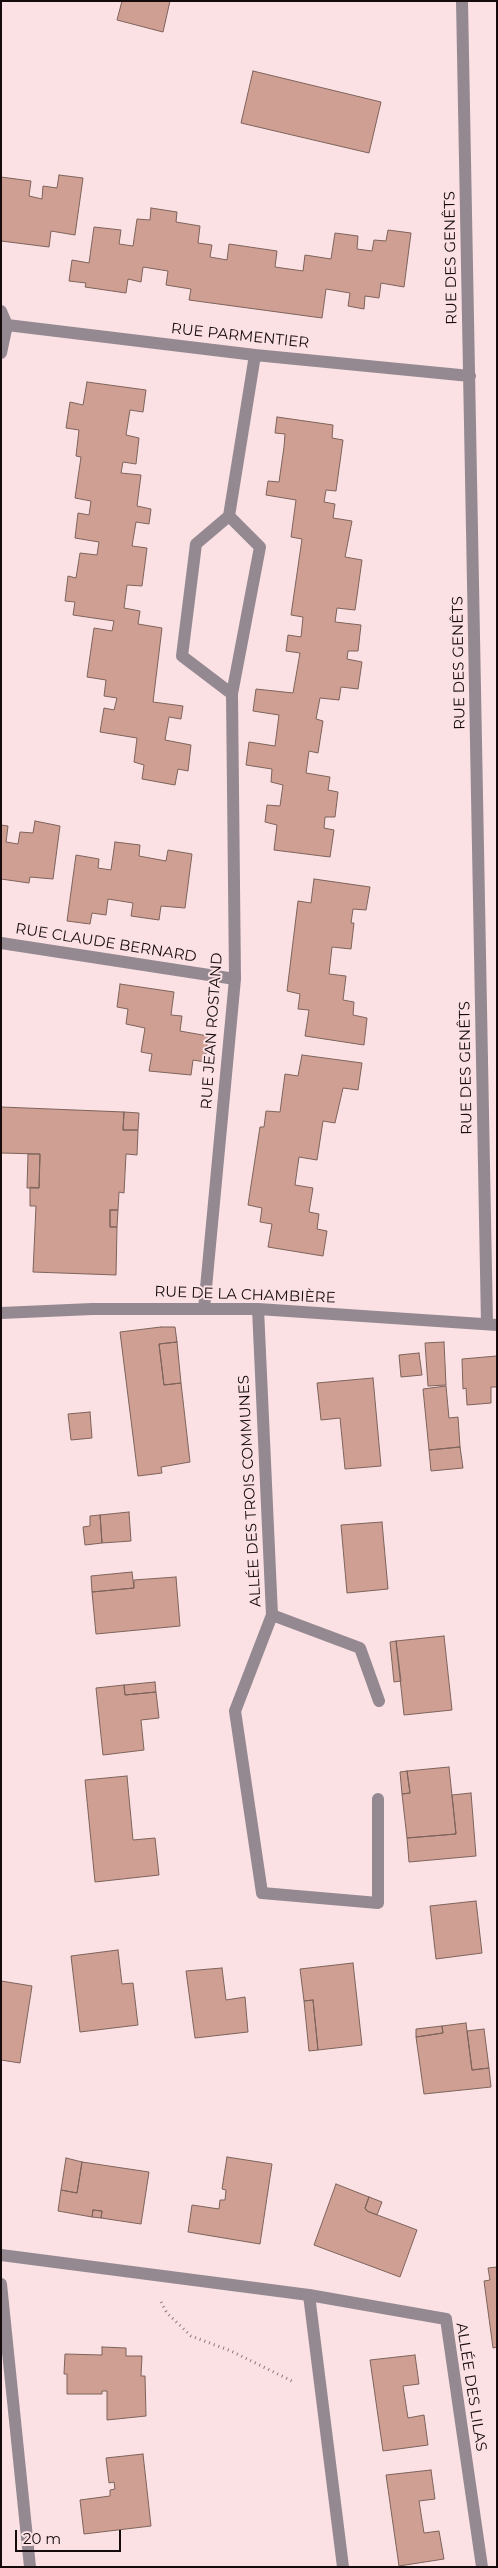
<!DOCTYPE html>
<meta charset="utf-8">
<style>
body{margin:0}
#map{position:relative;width:498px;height:2568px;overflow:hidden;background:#fbe0e4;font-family:Montserrat,sans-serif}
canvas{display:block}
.frame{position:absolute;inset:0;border:2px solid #150b0d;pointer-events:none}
.scale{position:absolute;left:15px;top:2530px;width:106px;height:22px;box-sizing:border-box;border:2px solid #150b0d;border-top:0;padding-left:6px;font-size:15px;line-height:18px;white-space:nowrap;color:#150b0d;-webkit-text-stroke:4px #fbe0e4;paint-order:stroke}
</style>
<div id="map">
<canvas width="498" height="2568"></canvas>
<div class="frame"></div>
<div class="scale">20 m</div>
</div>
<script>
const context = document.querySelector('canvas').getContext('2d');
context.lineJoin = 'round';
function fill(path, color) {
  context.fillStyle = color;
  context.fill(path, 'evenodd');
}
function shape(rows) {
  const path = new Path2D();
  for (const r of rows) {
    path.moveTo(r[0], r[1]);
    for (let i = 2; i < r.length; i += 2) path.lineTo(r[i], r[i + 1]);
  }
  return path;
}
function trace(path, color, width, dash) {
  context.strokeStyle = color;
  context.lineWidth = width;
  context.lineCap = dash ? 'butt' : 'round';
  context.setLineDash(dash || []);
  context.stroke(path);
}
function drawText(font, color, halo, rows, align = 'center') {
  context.font = font + ' Montserrat,sans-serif';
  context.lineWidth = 4;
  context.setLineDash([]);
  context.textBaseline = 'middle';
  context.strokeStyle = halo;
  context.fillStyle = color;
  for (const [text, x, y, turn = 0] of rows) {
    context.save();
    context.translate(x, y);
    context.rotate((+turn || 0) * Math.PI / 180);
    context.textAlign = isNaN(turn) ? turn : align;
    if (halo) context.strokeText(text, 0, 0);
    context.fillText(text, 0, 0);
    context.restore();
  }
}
const building = shape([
 [122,1,170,1,163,32,117,20,122,1],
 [253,71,381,102,369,153,241,123,253,71],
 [59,175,83,178,75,235,51,231,49,247,1,241,1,177,31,181,29,196,42,199,43,186,57,188,59,175],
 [151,208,177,212,176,222,200,226,198,243,212,245,210,257,227,260,229,244,277,251,275,267,303,271,305,255,331,259,335,233,358,236,357,249,372,251,374,240,386,241,388,230,411,233,404,287,381,283,379,298,365,296,364,309,348,306,350,293,326,289,322,318,189,300,191,289,166,285,168,271,143,267,141,282,128,279,126,293,85,287,86,283,69,281,72,260,89,263,94,227,121,230,119,244,133,246,137,219,150,220,151,208],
 [87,382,146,390,143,412,130,410,126,435,139,438,136,464,123,462,121,473,141,475,137,506,151,509,149,524,136,522,132,546,147,548,142,586,127,585,124,608,140,611,138,624,162,628,153,702,183,706,181,719,169,717,165,740,191,745,188,771,178,769,175,785,142,779,144,765,134,762,137,738,100,732,104,708,114,710,117,698,104,696,106,680,87,677,94,628,112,631,114,621,73,615,75,602,65,601,68,576,76,578,80,553,97,555,99,542,75,538,78,513,89,515,91,501,75,498,81,457,76,456,79,430,66,428,70,402,83,405,87,382],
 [277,417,333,425,332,438,343,440,336,491,326,490,324,502,335,504,333,518,352,521,345,557,362,560,355,610,337,608,335,622,361,625,358,651,348,651,347,659,362,662,358,689,341,687,339,700,320,698,316,719,323,721,318,753,309,751,306,773,330,777,328,790,338,792,335,817,325,817,324,828,334,830,330,857,274,850,277,825,265,822,267,805,280,806,283,785,271,782,272,769,246,765,249,742,275,746,279,715,253,711,256,689,293,693,300,653,286,651,288,635,301,637,303,617,291,615,302,539,291,537,296,500,266,495,268,481,279,482,284,447,285,434,275,433,277,417],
 [35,821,60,826,53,879,30,877,29,883,1,879,1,825,8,826,6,842,18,844,20,832,33,833,35,821],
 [115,842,140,845,139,856,166,861,168,850,192,854,185,908,161,906,159,920,131,916,133,903,108,899,106,915,92,913,90,924,67,921,76,855,99,859,98,868,111,870,115,842],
 [314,879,370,887,366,910,353,909,351,923,354,923,351,949,332,947,329,974,346,976,343,1000,354,1002,353,1015,367,1018,364,1045,305,1036,309,1010,298,1009,300,994,287,991,298,901,311,903,314,879],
 [120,984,174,992,171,1015,182,1016,180,1031,208,1036,205,1062,193,1060,191,1075,149,1071,152,1054,141,1052,145,1028,126,1024,128,1009,117,1007,120,984],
 [302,1055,362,1063,358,1090,343,1088,335,1123,323,1121,317,1160,299,1157,295,1185,313,1188,309,1212,319,1214,317,1229,327,1231,323,1256,268,1247,272,1224,260,1222,262,1208,248,1205,260,1127,264,1127,266,1111,280,1112,285,1074,298,1076,302,1055],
 [1,1107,124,1112,123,1130,138,1130,137,1155,126,1154,124,1193,119,1192,118,1210,110,1210,110,1227,117,1227,116,1275,33,1272,36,1206,30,1206,30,1187,39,1188,40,1154,1,1153,1,1107],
 [124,1112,139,1113,138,1130,123,1130,124,1112],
 [28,1154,40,1154,39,1188,27,1188,28,1154],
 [110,1210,118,1210,117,1227,110,1227,110,1210],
 [161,1327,175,1327,177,1342,159,1344,164,1385,181,1383,190,1462,161,1467,162,1473,138,1476,120,1332,161,1327],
 [177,1342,181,1383,164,1385,159,1344,177,1342],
 [444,1342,446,1385,428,1386,425,1343,444,1342],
 [419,1353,422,1375,401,1377,399,1355,419,1353],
 [497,1356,497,1387,491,1387,491,1403,467,1405,466,1388,463,1389,462,1359,497,1356],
 [373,1378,381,1466,345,1469,340,1418,321,1420,317,1383,373,1378],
 [446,1386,449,1418,458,1417,460,1447,429,1450,423,1389,446,1386],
 [90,1412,92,1438,71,1440,68,1414,90,1412],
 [460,1447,463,1468,431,1471,429,1450,460,1447],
 [129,1512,131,1541,102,1543,100,1515,129,1512],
 [100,1515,102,1543,85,1545,83,1527,90,1526,90,1516,100,1515],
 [382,1522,388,1589,347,1593,341,1525,382,1522],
 [132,1572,134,1588,92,1592,91,1576,132,1572],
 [176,1577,180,1626,96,1634,92,1592,134,1588,134,1580,176,1577],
 [444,1636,452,1710,404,1715,396,1641,444,1636],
 [396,1641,401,1681,394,1682,390,1642,396,1641],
 [155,1682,156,1692,125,1695,124,1685,155,1682],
 [124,1685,125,1695,156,1692,159,1718,141,1720,144,1750,103,1755,96,1688,124,1685],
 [449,1767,456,1834,407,1838,402,1794,410,1793,407,1771,449,1767],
 [407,1771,410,1793,402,1794,400,1772,407,1771],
 [127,1776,133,1840,155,1838,159,1875,95,1882,85,1780,127,1776],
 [471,1793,476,1856,409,1862,407,1838,456,1834,452,1795,471,1793],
 [476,1901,482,1953,436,1959,430,1906,476,1901],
 [118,1950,122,1984,133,1983,138,2025,80,2032,71,1956,118,1950],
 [353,1963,362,2045,318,2050,313,2000,304,2001,300,1969,353,1963],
 [222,1968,226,2000,245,1997,248,2032,195,2038,186,1971,222,1968],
 [1,1981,32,1986,20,2063,1,2060,1,1981],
 [313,2000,318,2050,309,2051,304,2001,313,2000],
 [466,2023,472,2070,489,2068,491,2087,424,2094,416,2037,443,2033,442,2026,466,2023],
 [442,2026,443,2033,416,2037,416,2029,442,2026],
 [484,2029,489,2068,472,2070,467,2031,484,2029],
 [227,2157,272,2164,260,2244,188,2232,192,2205,219,2209,220,2200,225,2200,226,2190,222,2189,227,2157],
 [66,2158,82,2162,77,2193,61,2190,66,2158],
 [82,2162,149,2172,141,2224,101,2218,102,2211,93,2210,92,2217,58,2211,61,2190,77,2193,82,2162],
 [336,2184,369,2197,365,2208,367,2211,417,2230,400,2277,314,2245,336,2184],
 [369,2197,382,2202,377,2215,367,2211,365,2208,369,2197],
 [93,2210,102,2211,101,2218,92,2217,93,2210],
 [497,2267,497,2347,493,2348,484,2281,490,2280,488,2268,497,2267],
 [102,2347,126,2348,126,2356,142,2356,141,2376,145,2376,146,2416,107,2420,107,2391,102,2391,102,2394,67,2394,67,2374,64,2374,65,2354,102,2355,102,2347],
 [415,2355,419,2384,403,2386,408,2418,424,2415,428,2445,383,2451,370,2360,415,2355],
 [143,2454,151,2526,84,2534,80,2500,110,2496,110,2490,115,2489,114,2482,109,2483,106,2458,143,2454],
 [431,2470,435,2499,419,2501,424,2533,439,2531,444,2559,399,2566,386,2475,431,2470]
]);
fill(building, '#ce9f92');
trace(building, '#7e635b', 1);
trace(shape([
 [161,2302,167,2313,191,2336,231,2351,294,2382]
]), '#8d7a7d', 3, [1, 4]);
trace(shape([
 [462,1,487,1324],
 [1,311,7,325,1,353],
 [7,325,255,355,470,376],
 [232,694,182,656,196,544,229,516,255,355],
 [1,943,235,979],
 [204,1309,235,979,232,694,260,547,229,516],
 [258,1309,272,1615,235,1711,262,1893,378,1903,378,1799],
 [1,1313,92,1309,258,1309,497,1325],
 [272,1615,360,1648,379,1701],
 [1,2255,309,2295,343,2567],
 [1,2284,30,2567],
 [309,2295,446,2319,482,2567]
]), '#948991', 12);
drawText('15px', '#150b0d', '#fbe0e4', [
 ["RUE DES GENÊTS",451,258,-91],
 ["RUE PARMENTIER",240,336,6],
 ["RUE DES GENÊTS",459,663,-91],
 ["RUE CLAUDE BERNARD",106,943,9],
 ["RUE JEAN ROSTAND",212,1031,-86],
 ["RUE DES GENÊTS",466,1068,-91],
 ["RUE DE LA CHAMBIÈRE",245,1295,2],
 ["ALLÉE DES TROIS COMMUNES",250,1491,-93],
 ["ALLÉE DES LILAS",471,2387,81]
]);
</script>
